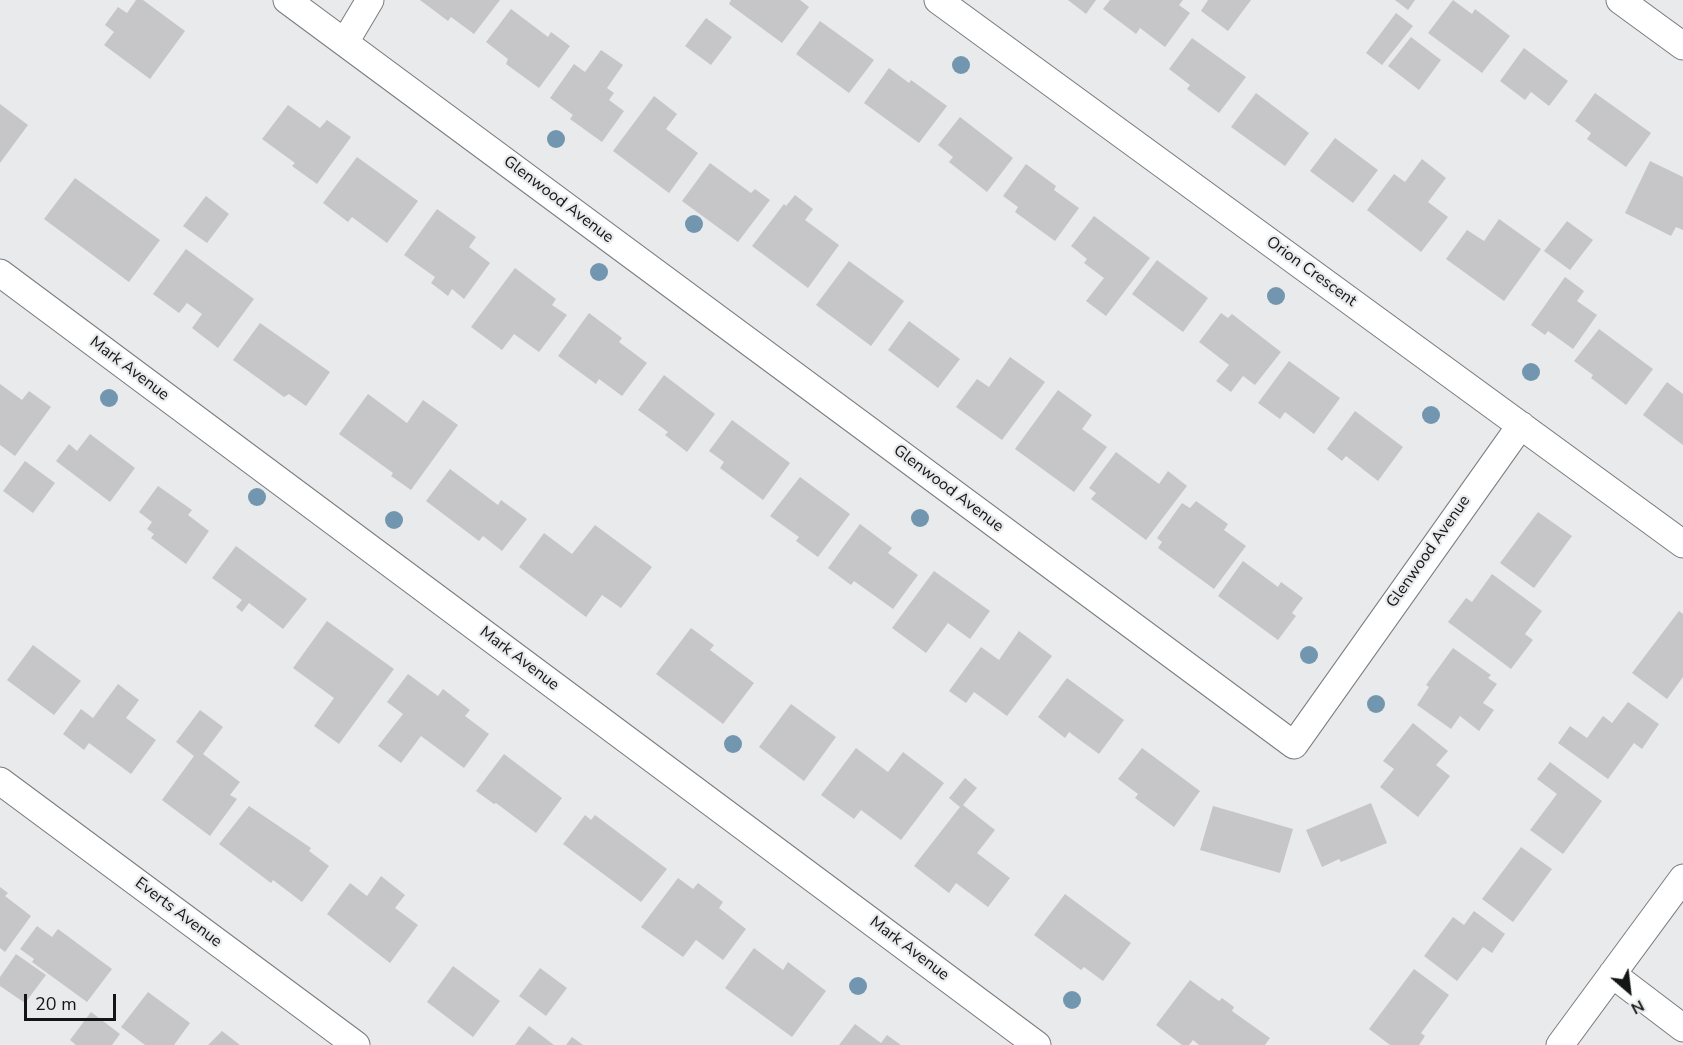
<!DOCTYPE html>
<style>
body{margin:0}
#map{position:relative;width:1683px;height:1045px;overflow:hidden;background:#e9eaec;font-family:"Nunito Sans",sans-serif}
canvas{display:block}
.north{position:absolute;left:1599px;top:961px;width:60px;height:60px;-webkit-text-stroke:4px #e9eaec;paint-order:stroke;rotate:152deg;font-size:16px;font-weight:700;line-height:24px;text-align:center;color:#141515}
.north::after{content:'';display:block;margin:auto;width:21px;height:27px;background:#141515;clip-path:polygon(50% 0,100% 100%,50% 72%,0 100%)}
.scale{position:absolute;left:24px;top:994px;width:92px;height:27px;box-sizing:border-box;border:3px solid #141515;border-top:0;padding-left:8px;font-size:18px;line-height:21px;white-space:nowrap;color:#141515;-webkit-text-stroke:4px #e9eaec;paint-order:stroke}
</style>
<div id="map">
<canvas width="1683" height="1045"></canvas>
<div class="north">N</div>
<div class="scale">20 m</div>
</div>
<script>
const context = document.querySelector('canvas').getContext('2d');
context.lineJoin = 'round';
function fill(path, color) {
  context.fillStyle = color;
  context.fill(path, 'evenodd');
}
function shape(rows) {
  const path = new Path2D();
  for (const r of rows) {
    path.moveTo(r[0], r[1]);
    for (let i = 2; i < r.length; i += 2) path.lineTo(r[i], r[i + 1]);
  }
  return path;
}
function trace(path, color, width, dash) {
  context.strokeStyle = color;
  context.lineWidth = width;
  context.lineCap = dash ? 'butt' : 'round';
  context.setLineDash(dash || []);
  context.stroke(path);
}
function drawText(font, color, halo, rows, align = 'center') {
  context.font = font + ' "Nunito Sans",sans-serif';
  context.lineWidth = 4.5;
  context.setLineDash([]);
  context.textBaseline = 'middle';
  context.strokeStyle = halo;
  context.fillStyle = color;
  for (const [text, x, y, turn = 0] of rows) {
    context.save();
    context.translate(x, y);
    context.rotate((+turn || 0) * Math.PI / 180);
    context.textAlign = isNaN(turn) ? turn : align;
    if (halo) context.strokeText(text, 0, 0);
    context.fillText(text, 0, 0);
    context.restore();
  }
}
fill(shape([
 [136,0,143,0,185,31,150,79,104,45,114,32,105,25,118,7,127,13],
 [420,0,500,0,474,34,451,17,448,21],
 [731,0,800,0,809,7,782,43,729,4],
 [1068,0,1096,0,1086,14],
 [1110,0,1183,0,1179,5,1190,13,1165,47,1140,28,1136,34,1103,9],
 [1208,0,1251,0,1228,31,1201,11],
 [1395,0,1415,0,1408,10],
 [1453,0,1472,14,1475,9,1510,36,1482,73,1428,33],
 [511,9,548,37,551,32,570,46,539,88,506,64,508,59,486,42],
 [1396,13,1413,26,1382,65,1366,53],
 [706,18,732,37,711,65,685,46],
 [820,21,874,60,849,93,796,54],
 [1411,37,1441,60,1419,90,1388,66],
 [1192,38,1246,77,1219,113,1187,89,1190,85,1169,69],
 [1524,48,1568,81,1549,106,1531,92,1525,100,1500,81],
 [601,50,623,65,607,88,614,93,609,100,624,111,602,142,570,119,573,115,550,98,574,64,585,72],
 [889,68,909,83,911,80,947,106,919,143,864,103],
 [1256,93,1309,133,1285,166,1231,127],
 [1595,93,1651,133,1626,167,1587,139,1591,133,1575,121],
 [654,96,677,114,666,129,698,153,669,193,613,151],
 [0,104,28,125,0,163],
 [288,105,320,128,327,120,351,137,317,184,292,166,295,163,262,139],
 [960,117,1013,158,987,192,949,162,953,157,938,145],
 [1335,138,1378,170,1353,203,1310,171],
 [357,157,418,201,387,243,352,217,348,222,323,203],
 [1422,159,1446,178,1428,202,1448,217,1421,252,1367,210,1394,174,1405,182],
 [1650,161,1683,177,1683,230,1676,227,1671,236,1625,213],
 [710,163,751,193,755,189,770,200,738,242,682,201],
 [1026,164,1056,186,1054,190,1079,208,1055,241,1015,212,1018,207,1003,196],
 [75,178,160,240,129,282,44,219],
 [795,195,813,209,805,220,839,245,808,288,752,246,784,204,786,206],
 [206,196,229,214,207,243,183,226],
 [437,209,476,237,469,247,490,263,464,299,452,289,448,296,431,283,435,277,404,255],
 [1094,216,1150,258,1106,316,1086,301,1104,278,1084,263,1087,259,1071,246],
 [1499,219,1541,249,1504,301,1446,259,1467,230,1484,241],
 [1567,221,1593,240,1570,270,1544,251],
 [186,249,254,299,218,348,192,328,202,314,187,303,179,313,153,294],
 [1157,260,1208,298,1183,332,1132,294],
 [849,261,904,301,871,346,816,305],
 [515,268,556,299,552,305,567,315,539,352,514,334,502,350,471,327],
 [1565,277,1584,291,1577,301,1597,315,1573,349,1548,331,1545,335,1531,325],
 [589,313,622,338,619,342,647,363,622,396,599,379,596,384,558,356],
 [1221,313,1228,318,1232,314,1281,352,1255,385,1243,376,1231,392,1216,381,1229,365,1199,342],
 [909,321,960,359,938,388,888,350],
 [260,323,330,372,306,406,289,394,284,397,233,360],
 [1599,329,1653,369,1626,405,1591,378,1593,375,1574,361],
 [1010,357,1045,382,1002,440,956,407,977,379,989,387],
 [1289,361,1340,398,1314,434,1285,412,1280,419,1258,403],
 [664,375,715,414,687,452,665,435,668,432,638,410],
 [1667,382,1683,394,1683,445,1643,415],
 [0,384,22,400,29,391,51,407,15,456,0,445],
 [1058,390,1092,415,1082,429,1107,447,1074,492,1015,449],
 [368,394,407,423,423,400,458,425,411,490,391,476,393,473,339,434],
 [1355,411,1403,447,1378,481,1346,456,1342,461,1327,449],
 [732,420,790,463,763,500,720,468,724,462,709,451],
 [90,434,135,468,110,502,56,461,69,444,77,451],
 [1116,452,1159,484,1168,471,1187,486,1146,540,1091,499,1096,493,1089,488],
 [25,461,55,483,33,513,3,491],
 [450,469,498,505,501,500,527,519,502,551,483,536,479,541,426,501],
 [800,477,850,514,818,557,796,541,799,537,770,516],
 [158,486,192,510,188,515,209,531,186,564,151,538,154,534,147,529,152,522,139,512],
 [1196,501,1228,524,1224,530,1246,546,1214,589,1158,548,1162,542,1157,538,1182,503,1190,508],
 [1538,512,1572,536,1534,588,1500,563],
 [860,524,892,548,888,553,918,575,893,609,854,581,851,585,828,568],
 [595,525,652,567,621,608,602,595,586,617,519,567,544,533,572,554],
 [236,546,307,599,283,629,249,603,242,612,236,607,242,600,212,578],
 [1243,561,1278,587,1281,582,1303,598,1292,613,1296,616,1278,640,1218,596],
 [934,571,990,611,970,639,948,623,926,653,892,628],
 [1492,574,1542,611,1525,634,1533,640,1511,669,1448,622,1466,598,1472,602],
 [1679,611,1683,614,1683,677,1667,699,1632,673],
 [327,621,394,669,339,744,314,726,334,698,293,668],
 [691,628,714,645,710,650,754,683,723,724,656,674],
 [1019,631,1052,656,1007,716,974,692,966,703,949,691,981,647,999,660],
 [33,645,81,681,54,715,7,680],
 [1453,648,1491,675,1488,678,1497,684,1483,703,1494,710,1479,731,1460,716,1451,729,1417,705,1429,687,1426,685],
 [408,674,438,696,443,689,470,710,465,716,489,734,464,768,421,736,401,763,378,746,403,714,387,702],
 [1067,678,1124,720,1099,754,1069,732,1065,738,1038,717],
 [118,684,139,700,126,718,156,740,131,774,89,743,84,750,63,734,81,709,93,718],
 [1628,702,1659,724,1642,749,1634,743,1608,779,1558,743,1570,726,1587,738,1603,716,1612,723],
 [791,704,836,737,804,781,759,747],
 [200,710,223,727,203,754,240,782,230,795,237,799,210,836,162,800,194,756,176,742],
 [1413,723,1448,751,1436,765,1450,776,1418,817,1380,787,1394,769,1383,761],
 [856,748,888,772,903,752,944,783,901,840,861,810,854,819,821,795],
 [1142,748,1200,791,1174,827,1135,798,1138,794,1118,779],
 [504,754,562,798,536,833,496,803,494,804,476,791],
 [1550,762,1602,801,1563,854,1530,830,1557,794,1537,779],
 [965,778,977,788,963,805,995,830,977,853,1010,878,988,907,956,883,949,893,914,866,960,807,949,798],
 [1371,803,1387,843,1341,862,1339,859,1322,867,1306,830],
 [249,806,311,848,309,851,329,866,302,902,273,880,271,883,219,844],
 [1213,806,1293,829,1280,873,1200,850],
 [585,815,591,820,595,815,667,869,641,902,563,844],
 [1521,847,1552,869,1513,922,1482,899],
 [381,876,405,895,395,908,418,925,390,963,327,914,350,883,367,896],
 [678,878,693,889,698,883,723,902,719,908,746,929,723,960,696,940,683,957,641,927],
 [0,887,8,893,5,896,31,916,5,952,0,948],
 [1065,894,1131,943,1103,981,1084,967,1081,970,1034,935],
 [1474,911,1505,934,1492,953,1483,947,1457,981,1424,956,1453,917,1464,925],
 [37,926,52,937,58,929,112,969,87,1002,32,962,34,959,20,949],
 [754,948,783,970,788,962,826,991,792,1037,725,988],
 [16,954,46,975,25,1003,0,986,0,977],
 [453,966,500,1001,473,1037,427,1002],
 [540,968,567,988,546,1016,519,996],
 [1414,969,1449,995,1421,1033,1425,1036,1419,1045,1390,1045,1369,1029],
 [1190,980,1219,1001,1222,998,1234,1007,1232,1011,1270,1038,1265,1045,1199,1045,1193,1040,1189,1045,1182,1045,1156,1025],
 [148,992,190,1023,174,1045,145,1045,121,1027],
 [91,1012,120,1034,112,1045,76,1045,70,1040],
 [855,1024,881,1043,887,1035,901,1045,839,1045],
 [529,1026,554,1045,515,1045],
 [222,1031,240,1045,208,1045],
 [572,1037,583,1045,566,1045]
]), '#c6c5c7');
const minor = shape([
 [287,0,1294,745,1521,425],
 [938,0,1683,544],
 [1620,0,1683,46],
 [345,42,370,0],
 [0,273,1037,1045],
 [0,781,356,1045],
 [1612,974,1683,1028],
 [1560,1045,1683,878]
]);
trace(minor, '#7b7c7e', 29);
trace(minor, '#fff', 27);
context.fillStyle = '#7296af';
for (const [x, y] of [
 [961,65],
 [556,139],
 [694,224],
 [599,272],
 [1276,296],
 [1531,372],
 [109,398],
 [1431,415],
 [257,497],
 [920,518],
 [394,520],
 [1309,655],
 [1376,704],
 [733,744],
 [858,986],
 [1072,1000]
]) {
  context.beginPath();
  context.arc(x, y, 9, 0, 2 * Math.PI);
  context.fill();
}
drawText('16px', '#141515', '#e9eaec', [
 ["Glenwood Avenue",558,200,37],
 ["Orion Crescent",1311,272,36],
 ["Mark Avenue",129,369,37],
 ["Glenwood Avenue",948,489,37],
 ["Glenwood Avenue",1429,552,-55],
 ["Mark Avenue",519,659,37],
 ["Everts Avenue",178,913,37],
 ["Mark Avenue",909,949,37]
]);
</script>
